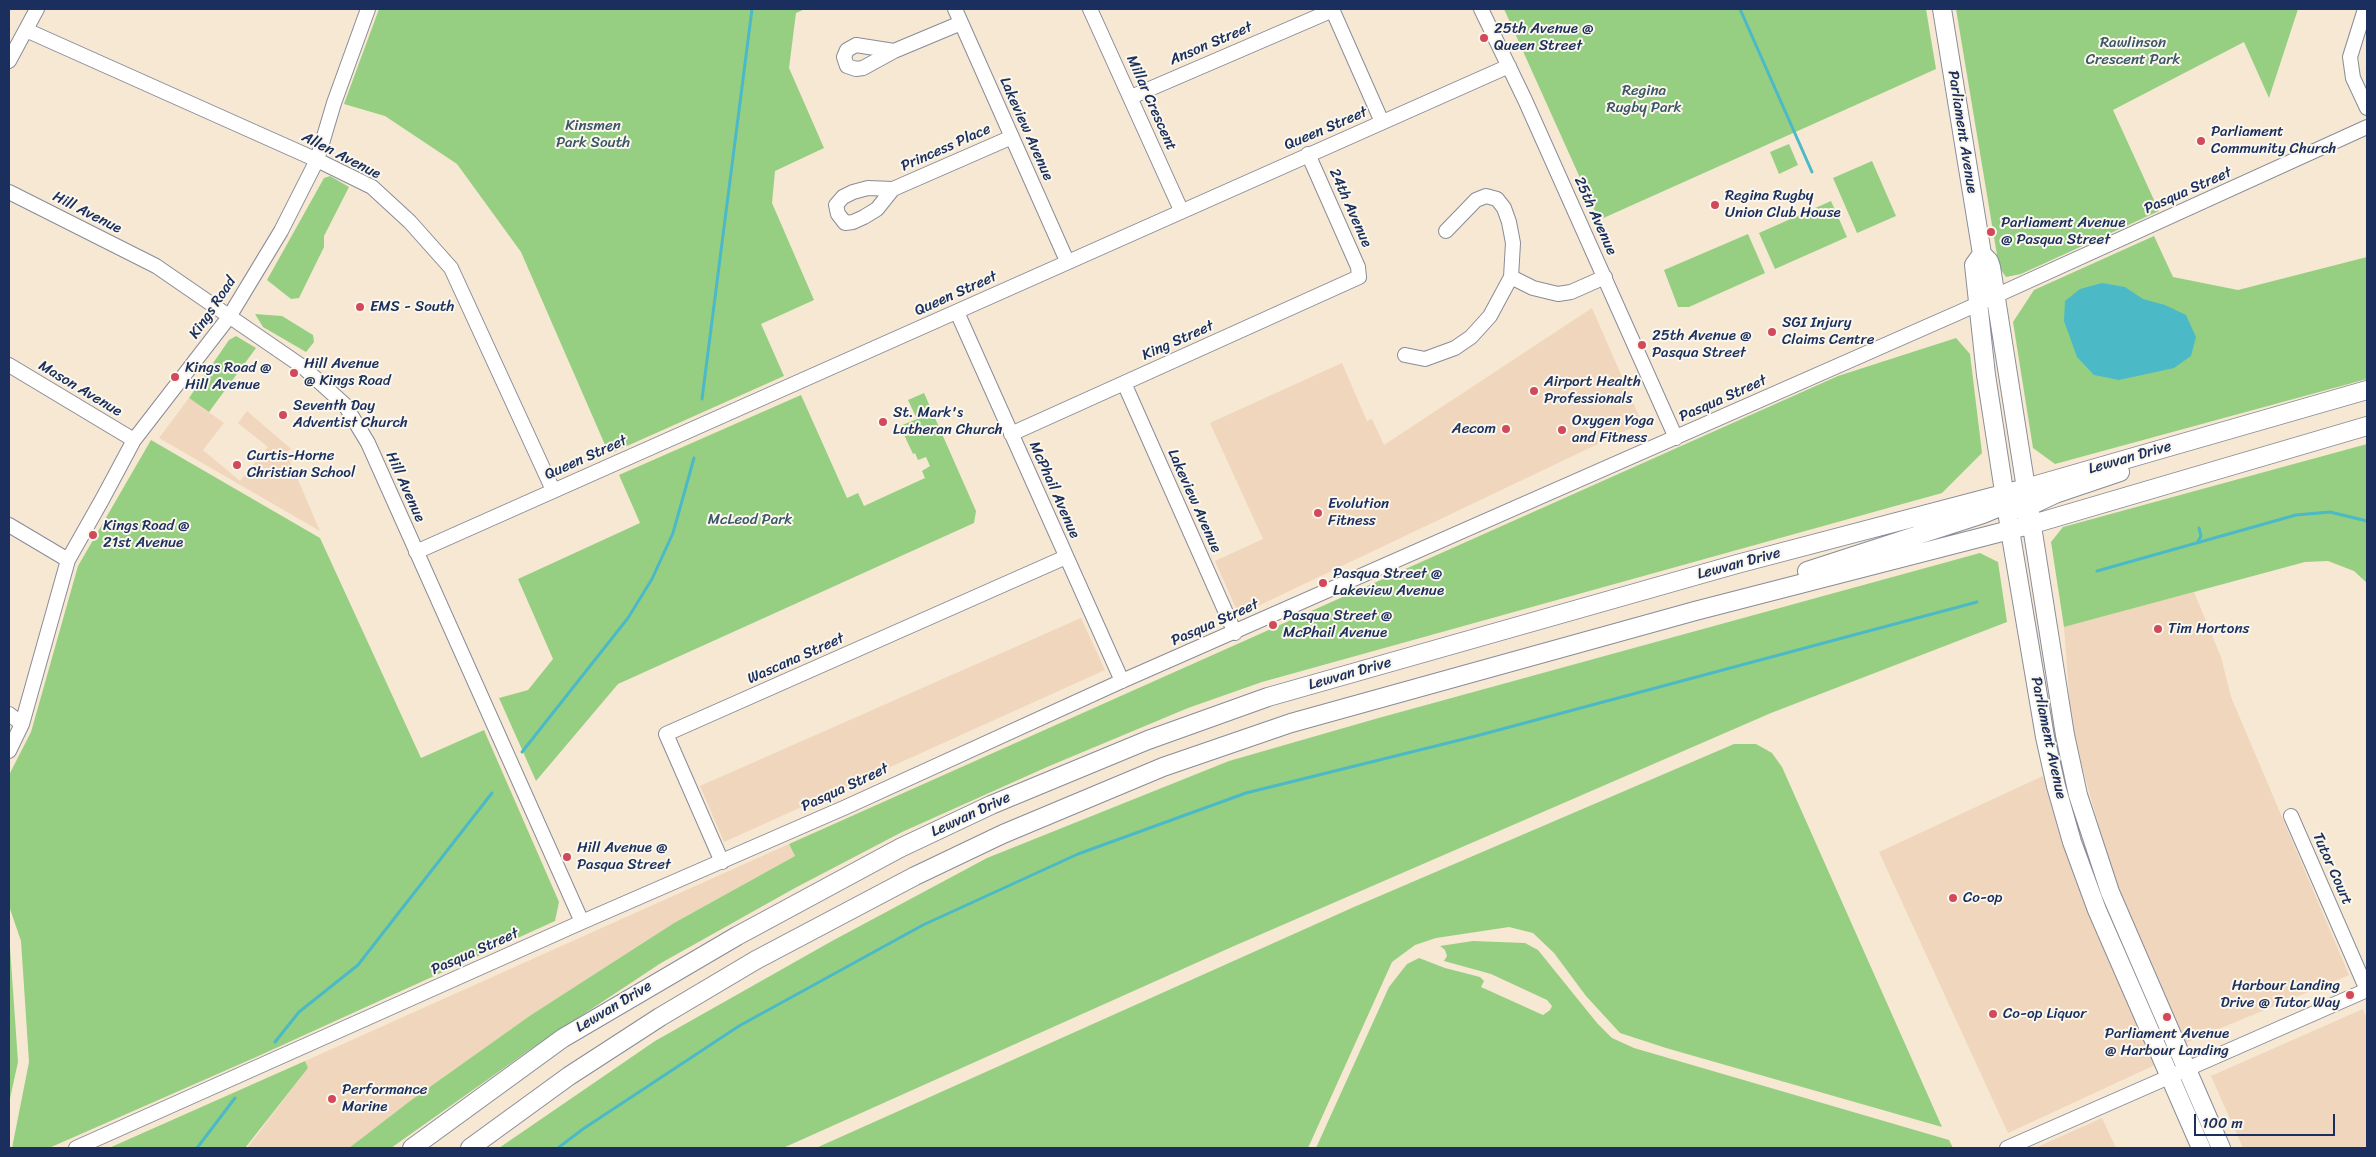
<!DOCTYPE html>
<style>
body{margin:0}
#map{position:relative;width:2376px;height:1157px;overflow:hidden;background:#f7e8d3;font-family:Sriracha,sans-serif}
canvas{display:block}
.frame{position:absolute;inset:0;border:10px solid #1b2f5e;pointer-events:none}
.scale{position:absolute;left:2194px;top:1114px;width:141px;height:22px;box-sizing:border-box;border:2px solid #1b2f5e;border-top:0;padding-left:6px;font-size:15px;line-height:18px;white-space:nowrap;color:#1b2f5e;-webkit-text-stroke:4px #fbf7ec;paint-order:stroke}
</style>
<div id="map">
<canvas width="2376" height="1157"></canvas>
<div class="frame"></div>
<div class="scale">100 m</div>
</div>
<script>
const context = document.querySelector('canvas').getContext('2d');
context.lineJoin = 'round';
function fill(path, color) {
  context.fillStyle = color;
  context.fill(path, 'evenodd');
}
function shape(rows) {
  const path = new Path2D();
  for (const r of rows) {
    path.moveTo(r[0], r[1]);
    for (let i = 2; i < r.length; i += 2) path.lineTo(r[i], r[i + 1]);
  }
  return path;
}
function trace(path, color, width, dash) {
  context.strokeStyle = color;
  context.lineWidth = width;
  context.lineCap = dash ? 'butt' : 'round';
  context.setLineDash(dash || []);
  context.stroke(path);
}
function drawText(font, color, halo, rows, align = 'center') {
  context.font = font + ' Sriracha,sans-serif';
  context.lineWidth = 4;
  context.setLineDash([]);
  context.textBaseline = 'middle';
  context.strokeStyle = halo;
  context.fillStyle = color;
  for (const [text, x, y, turn = 0] of rows) {
    context.save();
    context.translate(x, y);
    context.rotate((+turn || 0) * Math.PI / 180);
    context.textAlign = isNaN(turn) ? turn : align;
    if (halo) context.strokeText(text, 0, 0);
    context.fillText(text, 0, 0);
    context.restore();
  }
}
fill(shape([
 [1592,308,1642,423,1239,615,1215,561,1263,539,1210,423,1342,363,1367,421,1372,419,1384,445],
 [189,398,224,423,203,450,240,481,268,447,238,423,247,411,291,449,286,452,320,531,159,438],
 [2194,592,2221,657,2231,697,2349,975,2185,1043,2116,886,2072,732,2064,627],
 [1081,618,1105,670,724,842,700,786],
 [2043,776,2099,936,2155,1065,2008,1133,1879,852],
 [789,844,795,856,674,923,531,1015,410,1101,349,1148,247,1148,308,1068,305,1061],
 [2363,1009,2367,1019,2367,1148,2243,1148,2211,1076],
 [2102,1118,2116,1148,2035,1148]
]), '#efd6bc');
fill(shape([
 [379,9,805,9,796,13,789,68,824,148,775,171,772,203,814,300,761,324,784,376,609,454,521,252,457,164,385,116,344,104],
 [1504,9,1926,9,1936,69,1599,220],
 [1956,9,2298,9,2269,98,2244,42,2113,110,2159,211,2021,274,2006,277,1999,267],
 [1789,144,1798,165,1779,174,1770,152],
 [1872,161,1896,216,1857,233,1833,178],
 [330,176,349,187,324,236,324,247,299,298,291,299,267,280,324,178],
 [1831,201,1847,237,1775,269,1759,233],
 [1748,234,1765,273,1689,307,1678,307,1664,270],
 [2154,236,2173,277,2238,290,2367,257,2367,379,2055,464,2033,448,2013,322,2034,290],
 [255,314,282,316,313,335,314,342,306,352,263,327],
 [236,336,256,348,209,412,189,398,229,340],
 [1956,338,1970,354,1982,453,1942,493,1262,682,1188,708,1047,767,902,832,795,888,661,963,528,1051,391,1148,349,1148,410,1101,531,1015,674,923,795,856,789,844,1838,376],
 [924,393,976,511,974,523,618,684,536,781,499,698,528,690,553,659,518,579,640,523,619,475,801,395,847,498,858,493,864,506,925,478,922,471,930,466,926,457,918,460,915,453,913,454,900,426,917,419,908,400],
 [151,440,320,538,421,758,484,730,559,902,555,921,254,1058,49,1148,12,1148,29,1062,21,941,9,906,9,775,31,732,78,566],
 [2367,444,2367,583,2354,571,2328,561,2305,562,2064,627,2051,542,2063,527],
 [1980,553,1998,562,2007,622,1771,713,1234,946,783,1148,499,1148,655,1041,832,941,987,858,1229,761,1375,719],
 [1734,744,1756,744,1772,753,1782,767,1942,1127,1666,1048,1620,1033,1586,996,1554,953,1533,933,1509,927,1436,938,1415,945,1392,962,1308,1148,816,1148,1354,907],
 [9,933,18,1062,9,1103],
 [1473,941,1525,943,1538,950,1597,1023,1612,1038,1634,1048,1949,1140,1953,1148,1316,1148,1389,987,1407,964,1419,958,1445,968,1480,977,1484,981,1481,987,1543,1015,1550,1010,1552,1006,1547,1000,1491,974,1444,961,1447,956,1445,950,1440,946],
 [305,1061,308,1068,245,1148,109,1148]
]), '#96cf82');
fill(shape([
 [2102,283,2125,287,2143,299,2165,305,2186,315,2196,337,2191,356,2174,368,2119,380,2094,375,2077,357,2064,321,2065,301,2080,289]
]), '#4cb9c7');
trace(shape([
 [1740,9,1812,172],
 [702,399,752,9],
 [2197,543,2201,536,2199,528],
 [2097,571,2296,515,2330,512,2367,521],
 [522,752,628,618,652,579,673,533,694,458],
 [275,1042,299,1012,358,965,492,793],
 [197,1148,235,1098],
 [558,1148,583,1129,739,1026,923,925,1078,854,1246,793,1476,736,1977,602]
]), '#4cb9c7', 3);
const minor = shape([
 [955,9,1067,261],
 [1090,9,1181,210],
 [1332,9,1382,122],
 [1481,9,1525,100,1676,438],
 [2365,9,2350,57,2353,78,2367,108],
 [26,30,317,160,372,187,410,222,451,268,553,490],
 [894,51,856,45,847,50,844,57,847,66,856,69,863,68,894,51,961,23],
 [9,61,37,9],
 [1131,97,1333,10],
 [893,189,877,209,864,217,853,222,845,223,838,214,836,205,843,197,853,192,868,188,893,189,1012,137],
 [9,192,156,266,303,367,345,405,368,443,582,922],
 [1511,277,1533,288,1558,294,1571,292,1605,277],
 [957,312,1122,681],
 [1405,355,1425,359,1455,348,1471,337,1490,316,1511,277,1513,243,1509,222,1504,208,1497,199,1486,196,1476,200,1446,231],
 [9,365,134,440],
 [1124,383,1235,633],
 [1011,434,1359,277,1358,267,1308,154],
 [9,525,68,560],
 [416,552,1509,66],
 [9,714,22,724],
 [9,751,22,724,68,560,103,498,134,440,229,317,281,231,317,160,334,103,368,9],
 [2291,816,2367,990],
 [722,862,666,734,1066,557],
 [76,1148,582,922,846,807,1122,681,1960,312,2367,127],
 [2007,1148,2367,990]
]);
const major = shape([
 [1942,9,1982,254,1989,261,1991,267,2065,735,2078,795,2110,892,2221,1148],
 [1982,254,1974,265,1986,375,2010,530,2045,737,2056,786,2072,842,2097,910,2201,1148],
 [2021,510,2055,494,2120,472],
 [1807,571,1983,514,2014,501],
 [412,1148,563,1038,737,936,900,848,991,805,1148,740,1268,697,1737,564,2026,488,2367,390],
 [470,1148,569,1076,660,1017,756,960,915,876,1003,834,1163,767,1291,723,1695,611,2033,524,2367,426]
]);
trace(minor, '#898c98', 16);
trace(major, '#898c98', 20);
trace(minor, '#fff', 14);
trace(major, '#fff', 18);
for (const [x, y, r, color] of [
 [1484,38,5,"#d1495b"],
 [2201,141,5,"#d1495b"],
 [1715,205,5,"#d1495b"],
 [1991,232,5,"#d1495b"],
 [360,307,5,"#d1495b"],
 [1772,332,5,"#d1495b"],
 [1642,345,5,"#d1495b"],
 [294,373,5,"#d1495b"],
 [175,377,5,"#d1495b"],
 [1534,391,5,"#d1495b"],
 [283,415,5,"#d1495b"],
 [883,422,5,"#d1495b"],
 [1506,429,5,"#d1495b"],
 [1562,430,5,"#d1495b"],
 [237,465,5,"#d1495b"],
 [1318,513,5,"#d1495b"],
 [93,535,5,"#d1495b"],
 [1323,583,5,"#d1495b"],
 [1273,625,5,"#d1495b"],
 [2158,629,5,"#d1495b"],
 [567,857,5,"#d1495b"],
 [1953,898,5,"#d1495b"],
 [2350,995,5,"#d1495b"],
 [1993,1014,5,"#d1495b"],
 [2167,1017,5,"#d1495b"],
 [332,1099,5,"#d1495b"]
]) {
  const dot = new Path2D();
  dot.arc(x, y, r, 0, 2 * Math.PI);
  context.fillStyle = color;
  context.fill(dot);
  trace(dot, '#fbf7ec', 2);
}
drawText('15px', '#1b2f5e', '#fbf7ec', [
 ["25th Avenue @",1494,29],
 ["Queen Street",1494,46],
 ["Parliament",2211,132],
 ["Community Church",2211,149],
 ["Regina Rugby",1725,196],
 ["Union Club House",1725,213],
 ["Parliament Avenue",2001,223],
 ["@ Pasqua Street",2001,240],
 ["EMS - South",370,307],
 ["SGI Injury",1782,323],
 ["Claims Centre",1782,340],
 ["25th Avenue @",1652,336],
 ["Pasqua Street",1652,353],
 ["Hill Avenue",304,364],
 ["@ Kings Road",304,381],
 ["Kings Road @",185,368],
 ["Hill Avenue",185,385],
 ["Airport Health",1544,382],
 ["Professionals",1544,399],
 ["Seventh Day",293,406],
 ["Adventist Church",293,423],
 ["St. Mark's",893,413],
 ["Lutheran Church",893,430],
 ["Oxygen Yoga",1572,421],
 ["and Fitness",1572,438],
 ["Aecom",1496,429,"right"],
 ["Curtis-Horne",247,456],
 ["Christian School",247,473],
 ["Evolution",1328,504],
 ["Fitness",1328,521],
 ["Kings Road @",103,526],
 ["21st Avenue",103,543],
 ["Pasqua Street @",1333,574],
 ["Lakeview Avenue",1333,591],
 ["Pasqua Street @",1283,616],
 ["McPhail Avenue",1283,633],
 ["Tim Hortons",2168,629],
 ["Hill Avenue @",577,848],
 ["Pasqua Street",577,865],
 ["Co-op",1963,898],
 ["Harbour Landing",2340,986,"right"],
 ["Drive @ Tutor Way",2340,1003,"right"],
 ["Co-op Liquor",2003,1014],
 ["Parliament Avenue",2167,1034,"center"],
 ["@ Harbour Landing",2167,1051,"center"],
 ["Performance",342,1090],
 ["Marine",342,1107]
], 'left');
drawText('15px', '#3a5767', '#fbf7ec', [
 ["Rawlinson",2133,43],
 ["Crescent Park",2133,60],
 ["Regina",1644,91],
 ["Rugby Park",1644,108],
 ["Kinsmen",593,126],
 ["Park South",593,143],
 ["McLeod Park",750,520]
]);
drawText('15px', '#1b2f5e', '#fbf7ec', [
 ["Anson Street",1211,44,-23],
 ["Millar Crescent",1151,103,66],
 ["Lakeview Avenue",1026,129,66],
 ["Queen Street",1326,129,-23],
 ["Parliament Avenue",1962,132,81],
 ["Princess Place",946,148,-24],
 ["Allen Avenue",341,156,27],
 ["Pasqua Street",2188,191,-24],
 ["24th Avenue",1350,208,66],
 ["Hill Avenue",87,213,27],
 ["25th Avenue",1595,216,66],
 ["Queen Street",956,294,-24],
 ["Kings Road",213,308,-56],
 ["King Street",1178,341,-24],
 ["Mason Avenue",80,389,31],
 ["Pasqua Street",1723,399,-24],
 ["Queen Street",586,458,-24],
 ["Lewvan Drive",2130,458,-16],
 ["Hill Avenue",405,487,66],
 ["McPhail Avenue",1054,490,66],
 ["Lakeview Avenue",1194,501,66],
 ["Lewvan Drive",1739,564,-15],
 ["Pasqua Street",1215,623,-24],
 ["Wascana Street",796,659,-24],
 ["Lewvan Drive",1350,674,-16],
 ["Parliament Avenue",2048,738,78],
 ["Pasqua Street",845,788,-25],
 ["Lewvan Drive",971,815,-25],
 ["Tutor Court",2332,869,66],
 ["Pasqua Street",475,952,-24],
 ["Lewvan Drive",614,1007,-31]
]);
</script>
